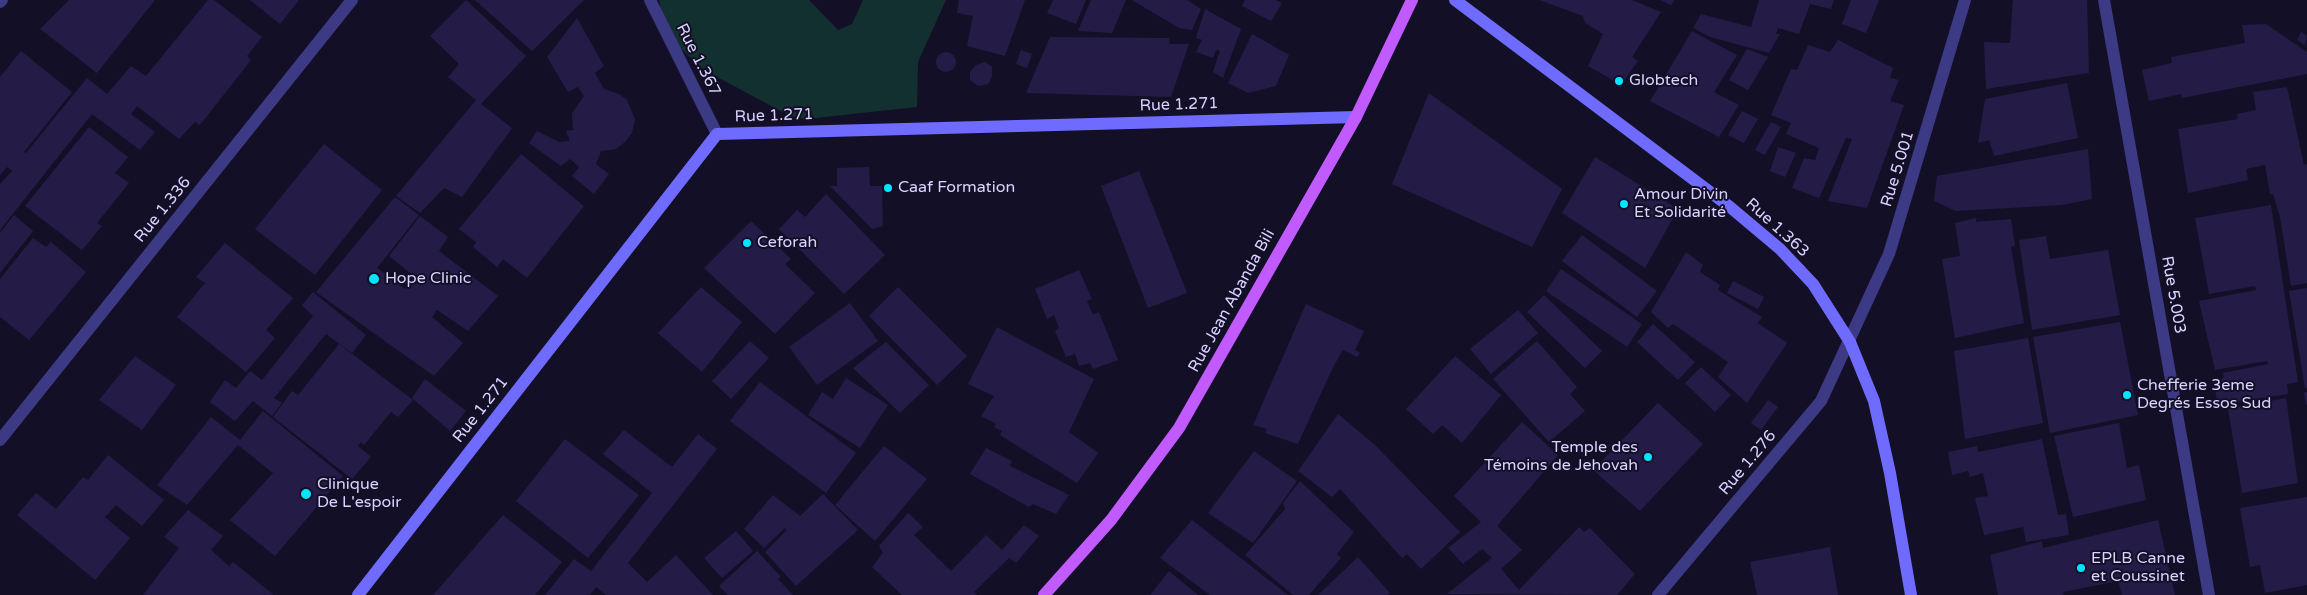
<!DOCTYPE html>
<meta charset="utf-8">
<style>
body{margin:0}
canvas{display:block;background:#130f26}
</style>
<canvas width="2307" height="595"></canvas>
<script>
const context = document.querySelector('canvas').getContext('2d');
context.lineJoin = 'round';
function fill(path, color) {
  context.fillStyle = color;
  context.fill(path, 'evenodd');
}
function shape(rows) {
  const path = new Path2D();
  for (const r of rows) {
    if (r.length === 3) {
      path.moveTo(r[0] + r[2], r[1]);
      path.arc(r[0], r[1], r[2], 0, 2 * Math.PI);
      continue;
    }
    path.moveTo(r[0], r[1]);
    for (let i = 2; i < r.length; i += 2) path.lineTo(r[i], r[i + 1]);
  }
  return path;
}
function trace(path, color, width, dash) {
  context.strokeStyle = color;
  context.lineWidth = width;
  context.lineCap = dash ? 'butt' : 'round';
  context.setLineDash(dash || []);
  context.stroke(path);
}
function drawText(font, color, halo, rows, align = 'center') {
  context.font = font + ' "Varela Round",sans-serif';
  context.lineWidth = 4;
  context.setLineDash([]);
  context.textBaseline = 'middle';
  context.strokeStyle = halo;
  context.fillStyle = color;
  for (const [text, x, y, turn = 0] of rows) {
    context.save();
    context.translate(x, y);
    context.rotate((+turn || 0) * Math.PI / 180);
    context.textAlign = isNaN(turn) ? turn : align;
    if (halo) context.strokeText(text, 0, 0);
    context.fillText(text, 0, 0);
    context.restore();
  }
}
fill(shape([
 [659,0,809,0,838,30,852,24,863,0,946,0,918,62,917,107,806,119,790,116,704,70,680,48,664,22]
]), '#12302f');
fill(shape([
 [69,0,155,0,97,73,40,29],
 [208,0,214,0,262,37,247,56,251,60,200,125,195,122,179,139,137,106,131,114,155,132,140,150,92,114,0,230,0,184,12,171,7,167,0,175,0,77,21,51,72,92,24,152,26,153,87,78,107,94,131,66,146,76],
 [250,0,299,0,280,24],
 [466,0,526,56,481,104,512,128,462,197,444,188,420,213,396,196,476,100,448,77,459,64,430,36],
 [475,0,584,0,532,51],
 [959,0,1025,0,1005,56,967,46,973,16,957,13],
 [1053,0,1086,0,1076,24,1047,13],
 [1091,0,1126,0,1112,33,1078,31],
 [1132,0,1187,0,1201,9,1192,30,1179,28],
 [1245,0,1276,0,1282,3,1271,21,1242,6],
 [1539,0,1632,0,1661,12,1632,57,1638,61,1621,85,1588,66,1603,34,1585,23,1583,16],
 [1660,0,1674,0,1671,5],
 [1759,0,1834,0,1831,9,1810,4,1799,34,1778,28,1776,34,1780,34,1769,53,1710,37,1693,28,1701,14,1751,27],
 [1851,0,1879,0,1866,33,1842,24],
 [2013,0,2087,0,2089,73,1986,89,1984,42,2010,43],
 [1205,9,1241,29,1223,78,1213,72,1220,51,1216,50,1213,58,1196,52,1202,40,1196,38],
 [577,18,604,66,595,73,604,89,619,94,627,100,635,119,632,133,625,142,616,149,601,151,596,164,609,174,594,194,572,176,579,167,570,159,561,166,529,143,537,131,559,142,570,141,566,131,573,130,572,113,584,96,578,87,568,92,547,57],
 [2266,24,2307,52,2307,74,2182,98,2181,94,2149,101,2142,70,2172,63,2171,57,2245,43,2242,25],
 [1692,31,1737,55,1714,92,1739,105,1719,137,1650,101],
 [2301,32,2307,36,2305,45,2297,40],
 [1252,34,1289,55,1276,86,1248,93,1228,83],
 [1050,37,1169,38,1170,44,1189,44,1171,97,1026,93],
 [1838,40,1893,68,1890,78,1899,80,1890,101,1904,105,1867,208,1828,201,1852,139,1846,138,1819,198,1792,188,1804,158,1815,160,1819,148,1786,134,1791,123,1771,115,1791,69,1797,70,1808,45,1830,52],
 [1747,49,1768,57,1748,90,1729,80],
 [1021,50,1032,54,1027,68,1016,64],
 [946,62,10],
 [985,62,992,67,992,77,988,84,978,86,970,80,970,72,976,65],
 [2067,83,2078,138,1994,156,1989,140,1978,143,1985,99],
 [2287,87,2304,165,2307,164,2307,283,2291,286,2280,217,2273,194,2270,194,2265,165,2246,169,2248,180,2188,193,2178,129,2238,119,2237,114,2256,110,2253,92],
 [1429,93,1562,189,1532,247,1392,184],
 [1742,111,1758,119,1744,143,1728,135],
 [1771,122,1781,127,1765,155,1755,150],
 [89,127,128,157,115,173,129,183,97,223,102,226,82,250,25,206],
 [324,144,382,190,315,275,255,229],
 [1778,147,1796,153,1785,177,1770,171],
 [2088,149,2092,199,2062,205,1956,211,1934,201,1937,176],
 [521,154,584,206,527,278,503,259,497,267,473,247,476,242,459,229],
 [1595,157,1678,209,1645,268,1562,213],
 [869,167,870,186,882,186,883,226,872,229,830,186,837,186,837,168],
 [1139,171,1187,293,1148,308,1101,186],
 [826,194,885,255,844,294,779,229,797,210,805,217],
 [395,197,419,215,377,268,405,289,415,277,389,256,420,216,448,237,439,251,498,296,468,331,437,310,432,317,463,343,434,376,316,292],
 [2271,205,2298,382,2287,384,2288,394,2218,405,2213,380,2224,378,2223,373,2268,364,2267,361,2215,370,2199,301,2256,290,2255,286,2209,294,2195,218],
 [14,215,33,231,0,273,0,233],
 [1976,218,1976,222,2011,219,2015,246,2011,247,2024,323,1955,338,1942,259,1960,256,1955,223],
 [751,221,791,259,785,264,815,293,775,334,704,268],
 [1582,235,1657,291,1637,317,1562,261],
 [2046,236,2050,259,2108,250,2120,315,2032,330,2019,240],
 [33,238,46,247,51,242,86,272,29,340,0,317,0,279],
 [225,243,293,298,266,330,275,338,246,372,177,317,205,283,196,277],
 [1686,252,1703,265,1700,272,1720,285,1718,290,1762,317,1758,323,1787,343,1747,403,1718,377,1728,362,1673,324,1668,328,1651,312],
 [1561,269,1642,324,1627,347,1546,291],
 [1079,270,1092,299,1087,301,1093,315,1099,312,1118,360,1093,369,1090,363,1079,366,1075,354,1066,357,1055,331,1059,328,1054,315,1047,319,1035,289],
 [1733,281,1764,297,1758,309,1727,293],
 [701,287,742,322,702,372,658,333],
 [898,287,967,356,937,385,869,316],
 [2307,288,2307,388,2305,388,2289,291],
 [313,292,366,335,352,353,326,334,274,398,282,403,272,416,253,401,235,421,210,402,225,380,236,388,250,371,262,380,313,316,302,305],
 [1544,295,1602,351,1585,368,1527,312],
 [850,303,878,341,817,385,789,347],
 [1306,304,1364,331,1355,350,1360,353,1357,357,1343,350,1333,367,1298,444,1265,433,1267,429,1253,425],
 [1518,310,1538,333,1491,374,1470,349],
 [2120,322,2138,415,2050,433,2033,337],
 [1653,324,1695,362,1678,380,1637,342],
 [997,327,1094,379,1069,432,1098,453,1077,483,1000,435,1002,431,994,427,996,424,981,416,994,396,968,384],
 [2028,338,2043,423,1965,439,1954,351],
 [750,341,769,358,731,399,712,381],
 [1537,341,1577,387,1570,394,1585,411,1549,442,1493,379],
 [886,342,929,385,900,413,853,368],
 [339,344,413,400,398,417,391,412,364,445,361,442,358,446,371,457,352,479,273,417,292,391,298,395],
 [135,356,176,385,142,430,99,400],
 [1455,356,1501,395,1462,443,1442,425,1433,434,1406,409],
 [1701,367,1731,395,1715,412,1685,383],
 [846,378,888,405,860,448,808,415,822,392,833,399],
 [425,379,466,411,450,431,412,398],
 [760,382,856,453,826,493,730,421],
 [2307,392,2307,404,2306,405,2304,393],
 [2286,398,2298,483,2242,493,2228,409],
 [1768,400,1778,407,1761,430,1751,423],
 [1658,403,1703,444,1640,511,1593,470],
 [263,411,343,476,275,556,230,520,273,473,238,445,187,505,157,485,211,417,240,440],
 [1338,414,1374,444,1460,532,1421,569,1407,554,1402,558,1340,489,1332,497,1298,471],
 [1522,422,1558,455,1497,526,1522,550,1501,569,1519,590,1579,527,1584,532,1590,528,1635,574,1617,595,1447,594,1492,558,1482,549,1463,564,1448,548,1481,522,1454,496],
 [2119,423,2127,468,2139,465,2146,500,2073,517,2054,436],
 [624,430,672,467,698,434,717,449,628,563,647,582,676,555,713,595,606,595,596,587,590,595,545,595,574,559,591,571,652,493,603,454],
 [565,439,639,495,588,558,516,501],
 [2042,439,2058,515,2066,514,2069,535,2026,542,2023,527,1984,535,1975,498,1988,496,1983,473,1970,477,1968,471,1952,475,1948,452,1977,446,1978,452],
 [884,446,927,479,875,541,835,505],
 [986,448,1012,461,1010,466,1069,495,1056,514,1033,504,1029,507,970,474],
 [1254,451,1297,481,1253,543,1208,513],
 [108,455,164,500,142,526,116,505,105,517,130,538,95,580,17,515,36,493,56,509,83,477,88,480],
 [1300,481,1354,532,1337,554,1341,558,1309,595,1293,595,1245,555,1285,509,1283,503],
 [823,494,858,530,796,586,765,552,787,530,785,528,764,548,744,529,773,495,800,516],
 [2307,497,2307,585,2265,593,2260,565,2250,567,2240,508],
 [188,510,223,536,211,550,229,566,233,562,274,595,143,595,179,548,164,537],
 [908,513,923,527,914,535,951,571,986,535,1002,550,1024,525,1039,536,1016,563,1009,558,974,592,977,595,902,595,872,567,883,553,879,546],
 [503,515,562,562,535,595,433,595],
 [1192,520,1288,595,1210,595,1160,558],
 [2158,520,2175,595,2122,595,2118,581,2063,592,2064,595,1998,595,1990,555,2042,541,2043,548],
 [736,531,753,551,722,578,704,558],
 [1830,547,1838,595,1757,595,1750,562],
 [757,551,781,577,778,579,793,595,728,595,719,586],
 [1358,557,1390,593,1387,595,1318,595],
 [1169,571,1198,595,1150,595]
]), '#241b47');
trace(shape([
 [650,0,717,134],
 [2104,0,2209,595],
 [0,2,2,0],
 [0,440,352,0],
 [1658,595,1821,401,1889,254,1965,0]
]), '#3d3a85', 12);
trace(shape([
 [1455,0,1730,207,1780,249,1813,284,1850,342,1874,401,1890,473,1911,595],
 [358,595,717,134,1356,117]
]), '#6f6bff', 12);
trace(shape([
 [1044,595,1111,520,1179,428,1356,117,1412,0]
]), '#c25bff', 12);
for (const [x, y, r, color] of [
 [1619,81,5,"#00e5ff"],
 [888,188,5,"#00e5ff"],
 [1624,204,5,"#00e5ff"],
 [747,243,5,"#00e5ff"],
 [374,279,6,"#00e5ff"],
 [2127,395,5,"#00e5ff"],
 [1648,457,5,"#00e5ff"],
 [306,494,6,"#00e5ff"],
 [2081,568,5,"#00e5ff"]
]) {
  const dot = new Path2D();
  dot.arc(x, y, r, 0, 2 * Math.PI);
  context.fillStyle = color;
  context.fill(dot);
  trace(dot, '#130f26', 2);
}
drawText('16px', '#d9d4ff', '#130f26', [
 ["Rue 1.367",698,60,63],
 ["Rue 1.271",1179,105,-2],
 ["Rue 1.271",774,116,-2],
 ["Rue 5.001",1898,169,-73],
 ["Rue 1.336",163,210,-51],
 ["Rue 1.363",1777,228,42],
 ["Rue 5.003",2173,295,80],
 ["Rue Jean Abanda Bili",1232,301,-61],
 ["Rue 1.271",481,410,-52],
 ["Rue 1.276",1748,463,-50]
]);
drawText('16px', '#d9d4ff', '#130f26', [
 ["Globtech",1629,81],
 ["Caaf Formation",898,188],
 ["Amour Divin",1634,195],
 ["Et Solidarité",1634,213],
 ["Ceforah",757,243],
 ["Hope Clinic",385,279],
 ["Chefferie 3eme",2137,386],
 ["Degrés Essos Sud",2137,404],
 ["Temple des",1638,448,"right"],
 ["Témoins de Jehovah",1638,466,"right"],
 ["Clinique",317,485],
 ["De L'espoir",317,503],
 ["EPLB Canne",2091,559],
 ["et Coussinet",2091,577]
], 'left');
</script>
